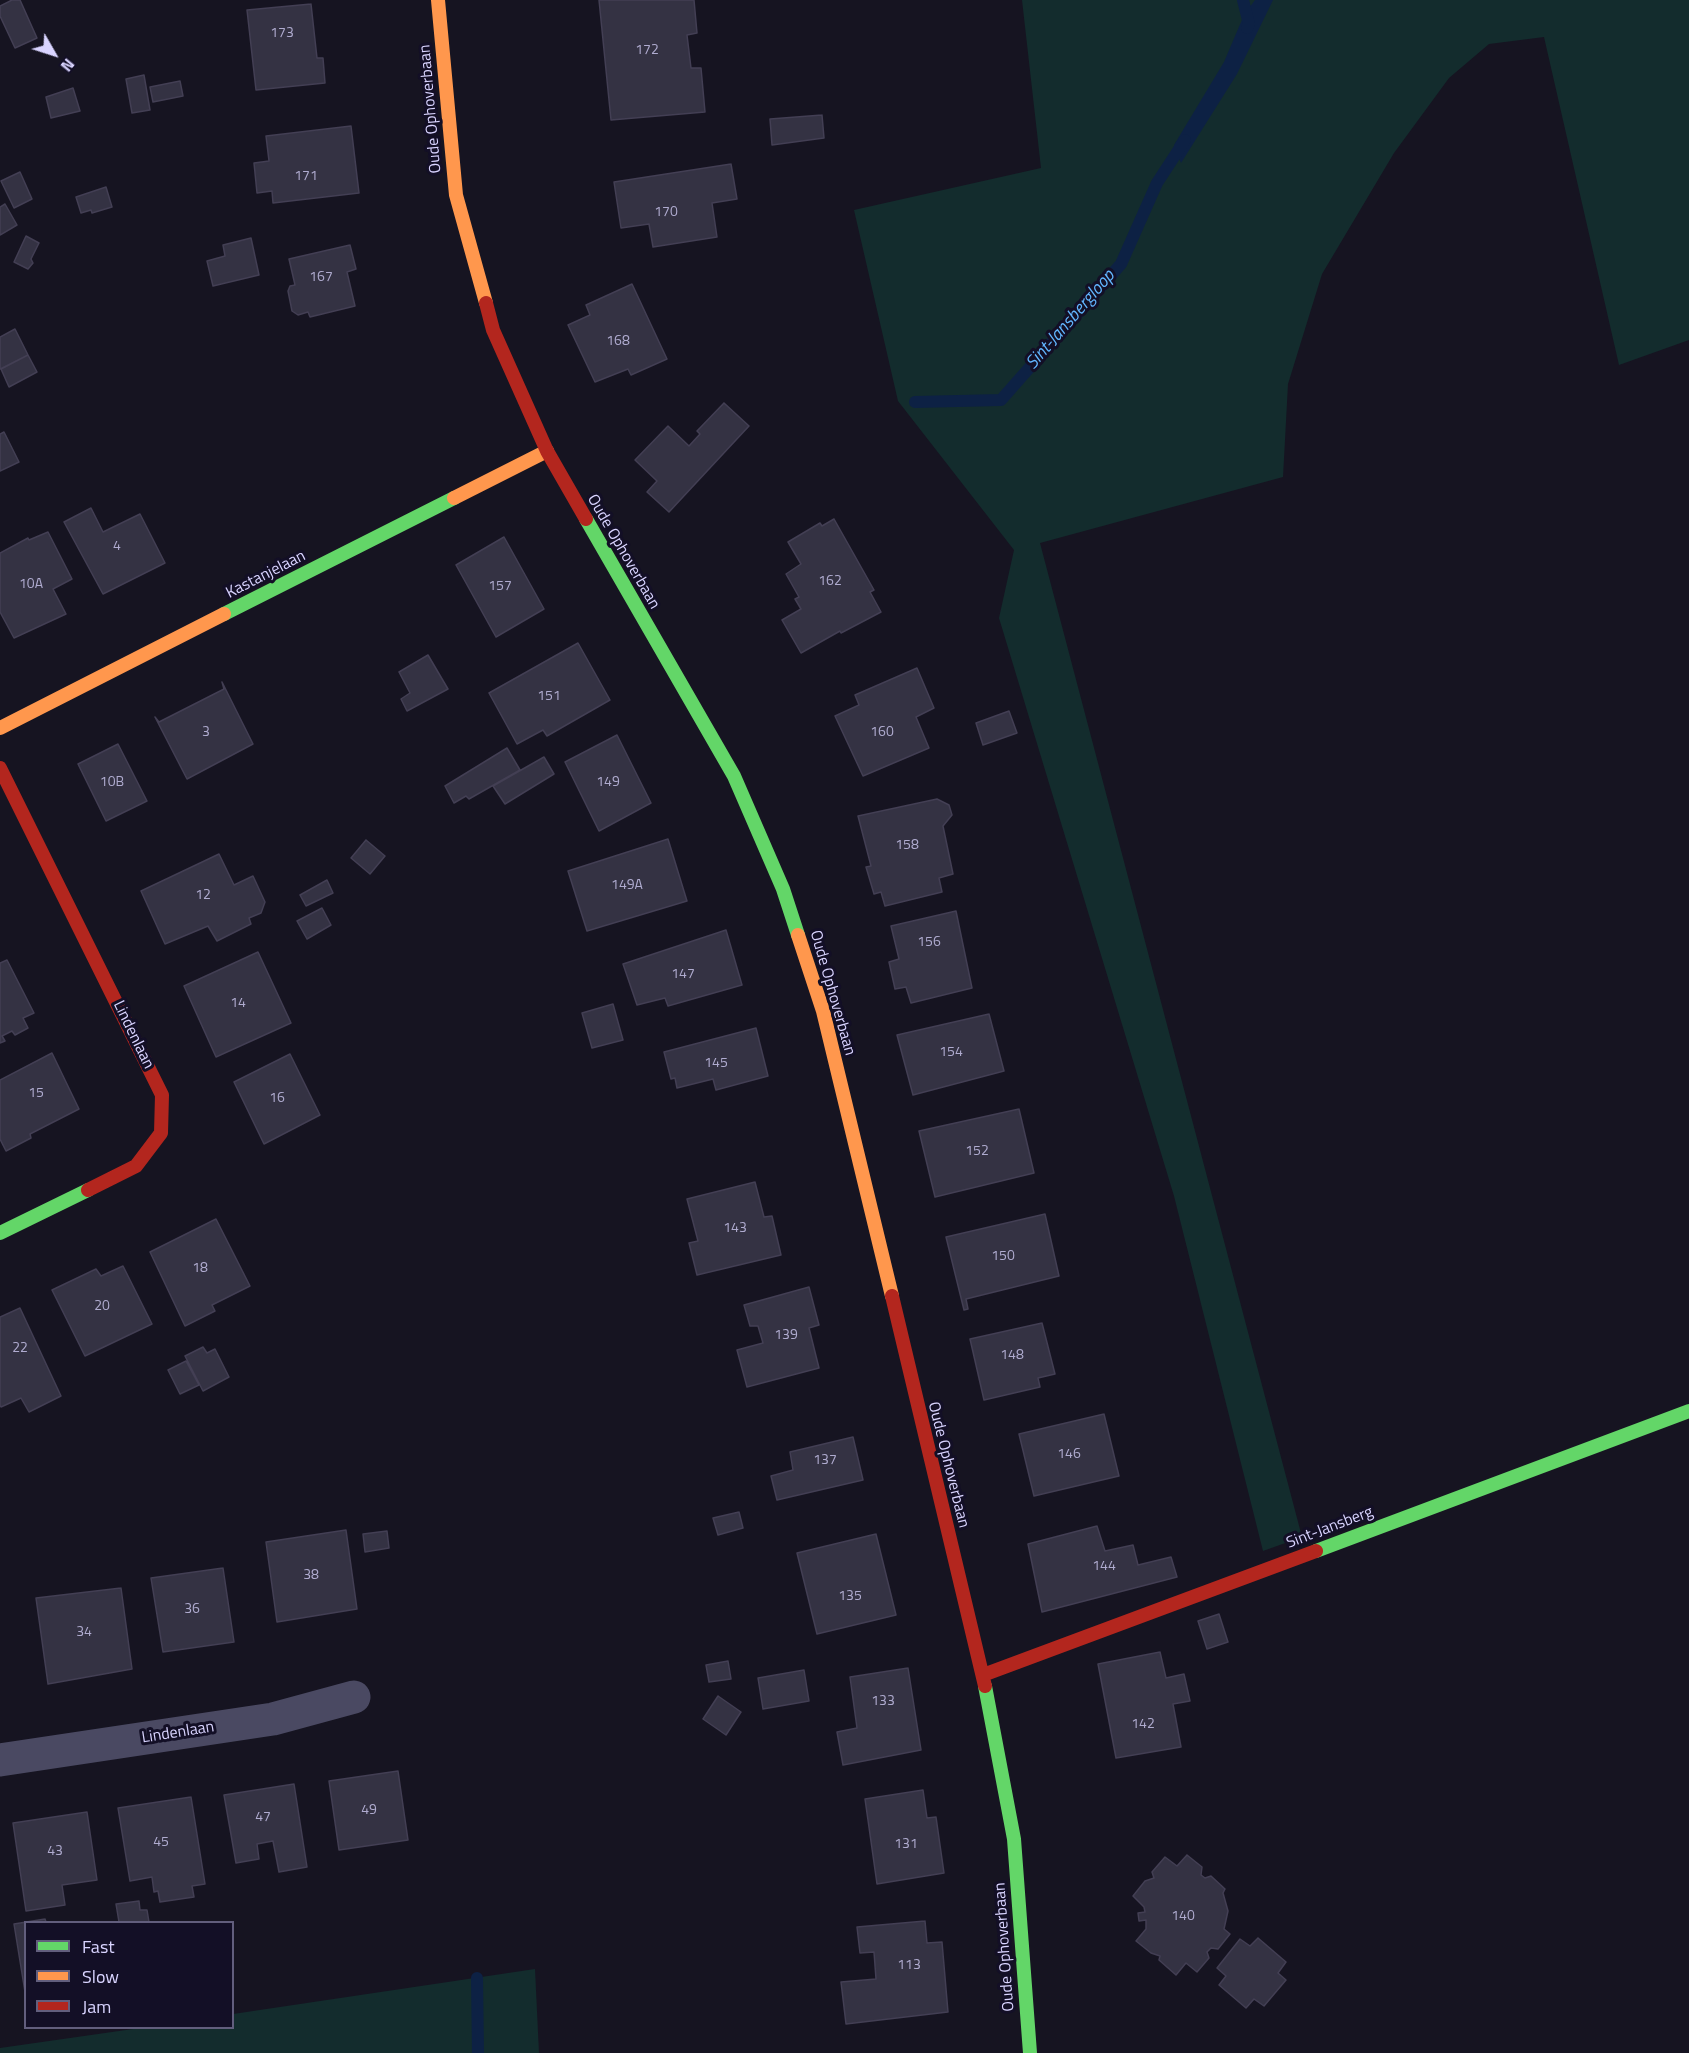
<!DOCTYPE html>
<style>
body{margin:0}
#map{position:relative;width:1689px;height:2053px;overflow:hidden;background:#161421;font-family:"Titillium Web",sans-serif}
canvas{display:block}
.legend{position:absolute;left:24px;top:1921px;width:210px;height:108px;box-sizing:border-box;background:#130f26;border:2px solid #625e7d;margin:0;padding:8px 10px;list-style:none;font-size:18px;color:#d9d4ff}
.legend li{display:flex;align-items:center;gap:12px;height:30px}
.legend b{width:30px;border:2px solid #625e7d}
.north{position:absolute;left:24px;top:24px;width:60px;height:60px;-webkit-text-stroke:4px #130f26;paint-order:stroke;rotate:129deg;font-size:16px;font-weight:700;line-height:24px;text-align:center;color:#d9d4ff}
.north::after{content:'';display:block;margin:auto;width:21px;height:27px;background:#d9d4ff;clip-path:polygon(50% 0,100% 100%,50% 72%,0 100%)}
</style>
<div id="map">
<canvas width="1689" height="2053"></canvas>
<ul class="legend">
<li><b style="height:8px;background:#63d668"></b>Fast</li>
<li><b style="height:8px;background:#ff974d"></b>Slow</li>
<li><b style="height:8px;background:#b3261e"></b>Jam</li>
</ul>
<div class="north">N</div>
</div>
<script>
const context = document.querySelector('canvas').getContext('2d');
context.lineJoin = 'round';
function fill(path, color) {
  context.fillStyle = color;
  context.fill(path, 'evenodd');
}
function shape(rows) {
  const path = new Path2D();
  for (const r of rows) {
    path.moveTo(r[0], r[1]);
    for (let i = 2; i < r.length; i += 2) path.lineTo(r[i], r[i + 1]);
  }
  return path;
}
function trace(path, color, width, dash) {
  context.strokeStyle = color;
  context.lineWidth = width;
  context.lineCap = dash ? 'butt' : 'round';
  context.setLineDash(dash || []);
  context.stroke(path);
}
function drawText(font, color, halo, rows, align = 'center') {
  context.font = font + ' "Titillium Web",sans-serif';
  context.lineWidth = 6;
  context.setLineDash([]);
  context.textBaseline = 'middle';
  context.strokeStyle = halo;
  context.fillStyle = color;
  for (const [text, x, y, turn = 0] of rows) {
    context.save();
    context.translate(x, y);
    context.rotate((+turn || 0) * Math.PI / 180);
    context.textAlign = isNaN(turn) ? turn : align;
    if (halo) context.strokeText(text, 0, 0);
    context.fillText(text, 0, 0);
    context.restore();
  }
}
fill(shape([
 [1022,0,1689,0,1689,340,1619,365,1544,37,1489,44,1449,78,1394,153,1322,274,1288,384,1283,477,1040,543,1302,1537,1263,1551,1174,1196,999,618,1014,550,898,401,854,210,1041,168],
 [535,1969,539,2053,0,2053,0,2048,140,2028,232,2028,233,2014]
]), '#132c2d');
fill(shape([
 [1255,0,1273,0,1237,74,1181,163,1174,145,1224,62,1244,15]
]), '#0d2144');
trace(shape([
 [1243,0,1249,24,1247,28],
 [915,402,1001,400,1121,264,1157,183,1185,140],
 [477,1978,478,2053]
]), '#0d2144', 12);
const building = shape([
 [12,0,20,0,37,38,15,48,0,16,0,6,12,0],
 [599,0,694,0,697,33,687,35,691,68,701,68,705,112,611,120,599,0],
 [311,4,317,58,323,58,325,83,256,90,247,10,311,4],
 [144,75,150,110,132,113,126,79,144,75],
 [180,81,183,96,153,102,150,87,180,81],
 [73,88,80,111,51,118,46,97,73,88],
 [822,115,824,138,772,145,770,119,822,115],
 [351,126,359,193,273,203,272,191,257,193,254,163,269,161,266,136,351,126],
 [731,164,737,199,712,203,717,237,653,247,649,224,621,228,614,182,731,164],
 [20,172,32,199,14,208,1,181,20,172],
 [106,187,112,207,92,213,91,210,81,213,76,197,106,187],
 [5,204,17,225,0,235,0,207,5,204],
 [26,236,39,243,31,259,33,263,28,269,14,262,26,236],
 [251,238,259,275,213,286,207,261,225,256,223,245,251,238],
 [350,245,356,269,347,272,355,306,310,317,308,312,298,315,292,311,288,291,290,286,295,285,289,259,350,245],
 [632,284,667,359,631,375,628,369,595,382,568,325,590,315,586,305,632,284],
 [15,329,28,355,0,369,0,337,15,329],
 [28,355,37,372,9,387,1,369,28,355],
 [724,403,749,426,669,512,647,492,657,481,635,460,668,426,689,446,700,434,697,431,724,403],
 [4,432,19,462,0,471,0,434,4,432],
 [91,508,103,532,140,514,165,563,103,594,64,522,91,508],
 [834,519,874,590,870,592,881,612,841,633,840,631,801,653,782,620,801,609,795,599,799,597,786,574,801,564,788,542,820,523,822,526,834,519],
 [48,532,72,579,53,589,66,614,14,638,0,612,0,553,28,538,29,540,48,532],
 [504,537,544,609,496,637,456,565,504,537],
 [578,643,610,700,547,736,543,730,517,744,489,693,578,643],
 [428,655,448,689,407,711,401,699,410,693,399,672,428,655],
 [917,668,934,708,916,717,929,748,863,776,835,716,859,705,855,695,917,668],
 [222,682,253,744,187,779,155,717,159,722,224,689,222,682],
 [1009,711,1017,733,983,745,976,723,1009,711],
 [617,735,651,803,599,831,565,762,617,735],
 [118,744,147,801,106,821,78,764,118,744],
 [507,748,520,770,469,799,466,796,454,803,445,786,507,748],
 [544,757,554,774,505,804,493,786,544,757],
 [937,799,949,805,952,815,943,826,953,874,939,878,942,892,885,906,881,892,874,894,866,867,871,866,858,816,937,799],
 [668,839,687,901,587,931,568,871,668,839],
 [366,840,385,856,370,874,351,858,366,840],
 [219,854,234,885,253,876,265,902,261,913,249,918,251,924,217,941,208,926,165,944,141,891,219,854],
 [327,880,333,893,306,906,300,895,327,880],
 [322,908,331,925,307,939,297,921,322,908],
 [956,911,972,988,911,1003,906,987,895,989,889,962,899,959,891,926,956,911],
 [726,930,742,985,668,1006,665,998,637,1005,623,964,726,930],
 [258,952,291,1023,216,1057,184,986,258,952],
 [7,960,34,1013,23,1018,28,1028,15,1035,12,1031,2,1036,5,1041,0,1043,0,963,7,960],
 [613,1004,623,1040,592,1048,582,1013,613,1004],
 [989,1014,1004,1071,913,1095,897,1035,989,1014],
 [756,1028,768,1076,716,1090,713,1079,677,1088,675,1078,671,1079,664,1052,756,1028],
 [52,1053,79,1109,30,1134,31,1138,6,1151,0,1139,0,1080,52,1053],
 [290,1054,320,1115,264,1144,234,1082,290,1054],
 [1019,1109,1034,1173,935,1197,919,1131,1019,1109],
 [755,1182,764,1217,772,1216,781,1255,697,1275,689,1243,698,1241,687,1199,755,1182],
 [1045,1214,1059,1276,966,1299,968,1309,964,1310,946,1237,1045,1214],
 [216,1219,250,1286,212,1305,215,1311,185,1326,150,1252,216,1219],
 [123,1266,152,1324,85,1356,52,1290,96,1269,101,1276,123,1266],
 [809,1287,819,1325,809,1328,819,1368,747,1387,737,1350,763,1343,758,1326,750,1326,744,1305,809,1287],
 [20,1308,61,1396,29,1412,21,1398,1,1407,0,1405,0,1317,20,1308],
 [1042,1323,1055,1374,1038,1378,1040,1387,984,1400,970,1339,1042,1323],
 [203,1347,207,1353,215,1349,229,1377,203,1391,185,1356,203,1347],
 [186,1361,199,1385,180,1394,168,1370,186,1361],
 [1104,1414,1119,1476,1034,1496,1019,1434,1104,1414],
 [853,1437,863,1480,777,1500,771,1476,793,1470,790,1452,853,1437],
 [739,1512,743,1528,718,1535,713,1518,739,1512],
 [1097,1526,1105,1551,1133,1545,1138,1565,1171,1557,1177,1577,1042,1612,1028,1544,1097,1526],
 [346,1530,357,1609,277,1622,266,1542,346,1530],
 [387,1531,389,1548,365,1552,363,1534,387,1531],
 [876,1534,896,1615,817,1634,797,1553,876,1534],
 [223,1568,234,1642,163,1652,151,1578,223,1568],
 [121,1588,132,1669,48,1684,36,1598,121,1588],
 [1219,1614,1228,1642,1207,1649,1198,1621,1219,1614],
 [1160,1652,1166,1678,1184,1674,1190,1701,1173,1704,1181,1747,1116,1758,1098,1664,1160,1652],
 [728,1661,731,1679,709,1682,706,1665,728,1661],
 [908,1668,921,1750,843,1765,837,1732,857,1728,850,1677,908,1668],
 [804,1670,809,1701,763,1709,758,1678,804,1670],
 [718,1696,741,1712,726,1735,703,1719,718,1696],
 [398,1771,408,1840,339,1850,329,1781,398,1771],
 [294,1784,307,1867,279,1872,273,1841,257,1844,259,1859,236,1863,224,1795,294,1784],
 [923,1790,927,1818,936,1817,944,1873,877,1884,865,1799,923,1790],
 [191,1797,205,1884,192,1886,194,1897,160,1902,158,1891,154,1892,152,1877,130,1881,118,1808,191,1797],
 [87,1812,97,1880,62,1885,65,1905,26,1911,13,1823,87,1812],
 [1187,1855,1202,1867,1201,1875,1205,1878,1211,1876,1225,1889,1223,1893,1228,1911,1224,1929,1230,1934,1218,1949,1211,1948,1207,1952,1209,1958,1197,1972,1186,1963,1176,1975,1159,1960,1160,1956,1151,1953,1136,1941,1146,1929,1146,1920,1139,1921,1138,1913,1145,1912,1144,1907,1133,1896,1145,1881,1154,1878,1152,1872,1165,1857,1177,1866,1187,1855],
 [139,1901,140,1910,147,1910,149,1922,119,1922,116,1904,139,1901],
 [45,1919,46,1922,26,1922,25,1992,14,1924,45,1919],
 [925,1921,927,1943,942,1942,948,2012,846,2024,841,1982,876,1979,874,1952,860,1953,857,1927,925,1921],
 [1258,1938,1286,1962,1278,1973,1286,1980,1264,2006,1254,1999,1246,2008,1219,1985,1226,1976,1217,1968,1240,1939,1250,1946,1258,1938]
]);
fill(building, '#343243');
trace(building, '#433f54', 1.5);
trace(shape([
 [0,1760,273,1719,354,1697]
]), '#4a4962', 33);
trace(shape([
 [586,519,734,776,783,889,798,935],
 [224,614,454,498],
 [0,1233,88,1190],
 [1316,1551,1689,1411],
 [985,1686,1014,1839,1030,2053]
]), '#63d668', 14);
trace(shape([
 [438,0,456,195,486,303],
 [454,498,547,451],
 [0,728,224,614],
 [798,935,823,1011,892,1296]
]), '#ff974d', 14);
trace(shape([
 [486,303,493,330,547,451,586,519],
 [0,768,162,1095,161,1133,136,1166,88,1190],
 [892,1296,985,1686],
 [983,1675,1316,1551]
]), '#b3261e', 14);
drawText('14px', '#b0acd0', null, [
 ["173",282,34],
 ["172",647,51],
 ["171",306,177],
 ["170",666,213],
 ["167",321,278],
 ["168",618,342],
 ["4",117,547],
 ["162",830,582],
 ["10A",31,585],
 ["157",500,587],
 ["151",549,697],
 ["3",206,733],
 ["160",882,733],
 ["10B",112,783],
 ["149",608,783],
 ["158",907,846],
 ["149A",627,886],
 ["12",203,896],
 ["156",929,943],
 ["147",683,975],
 ["14",238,1004],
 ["154",951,1053],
 ["145",716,1064],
 ["15",36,1094],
 ["16",277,1099],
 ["152",977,1152],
 ["143",735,1229],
 ["150",1003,1257],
 ["18",200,1269],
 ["20",102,1307],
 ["139",786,1336],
 ["22",20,1349],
 ["148",1012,1356],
 ["146",1069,1455],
 ["137",825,1461],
 ["144",1104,1567],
 ["38",311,1576],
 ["135",850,1597],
 ["36",192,1610],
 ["34",84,1633],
 ["133",883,1702],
 ["142",1143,1725],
 ["49",369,1811],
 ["47",263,1818],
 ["45",161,1843],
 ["131",906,1845],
 ["43",55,1852],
 ["140",1183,1917],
 ["113",909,1966]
]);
drawText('16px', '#d9d4ff', '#130f26', [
 ["Oude Ophoverbaan",431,109,-95],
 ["Oude Ophoverbaan",623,552,60],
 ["Kastanjelaan",266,575,-27],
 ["Oude Ophoverbaan",832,993,74],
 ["Lindenlaan",133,1035,64],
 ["Oude Ophoverbaan",948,1465,76],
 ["Sint-Jansberg",1330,1528,-21],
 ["Lindenlaan",178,1733,-9],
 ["Oude Ophoverbaan",1005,1947,-94]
]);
drawText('italic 18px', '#62b6ff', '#130f26', [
 ["Sint-Jansbergloop",1071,320,-49]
]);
</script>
